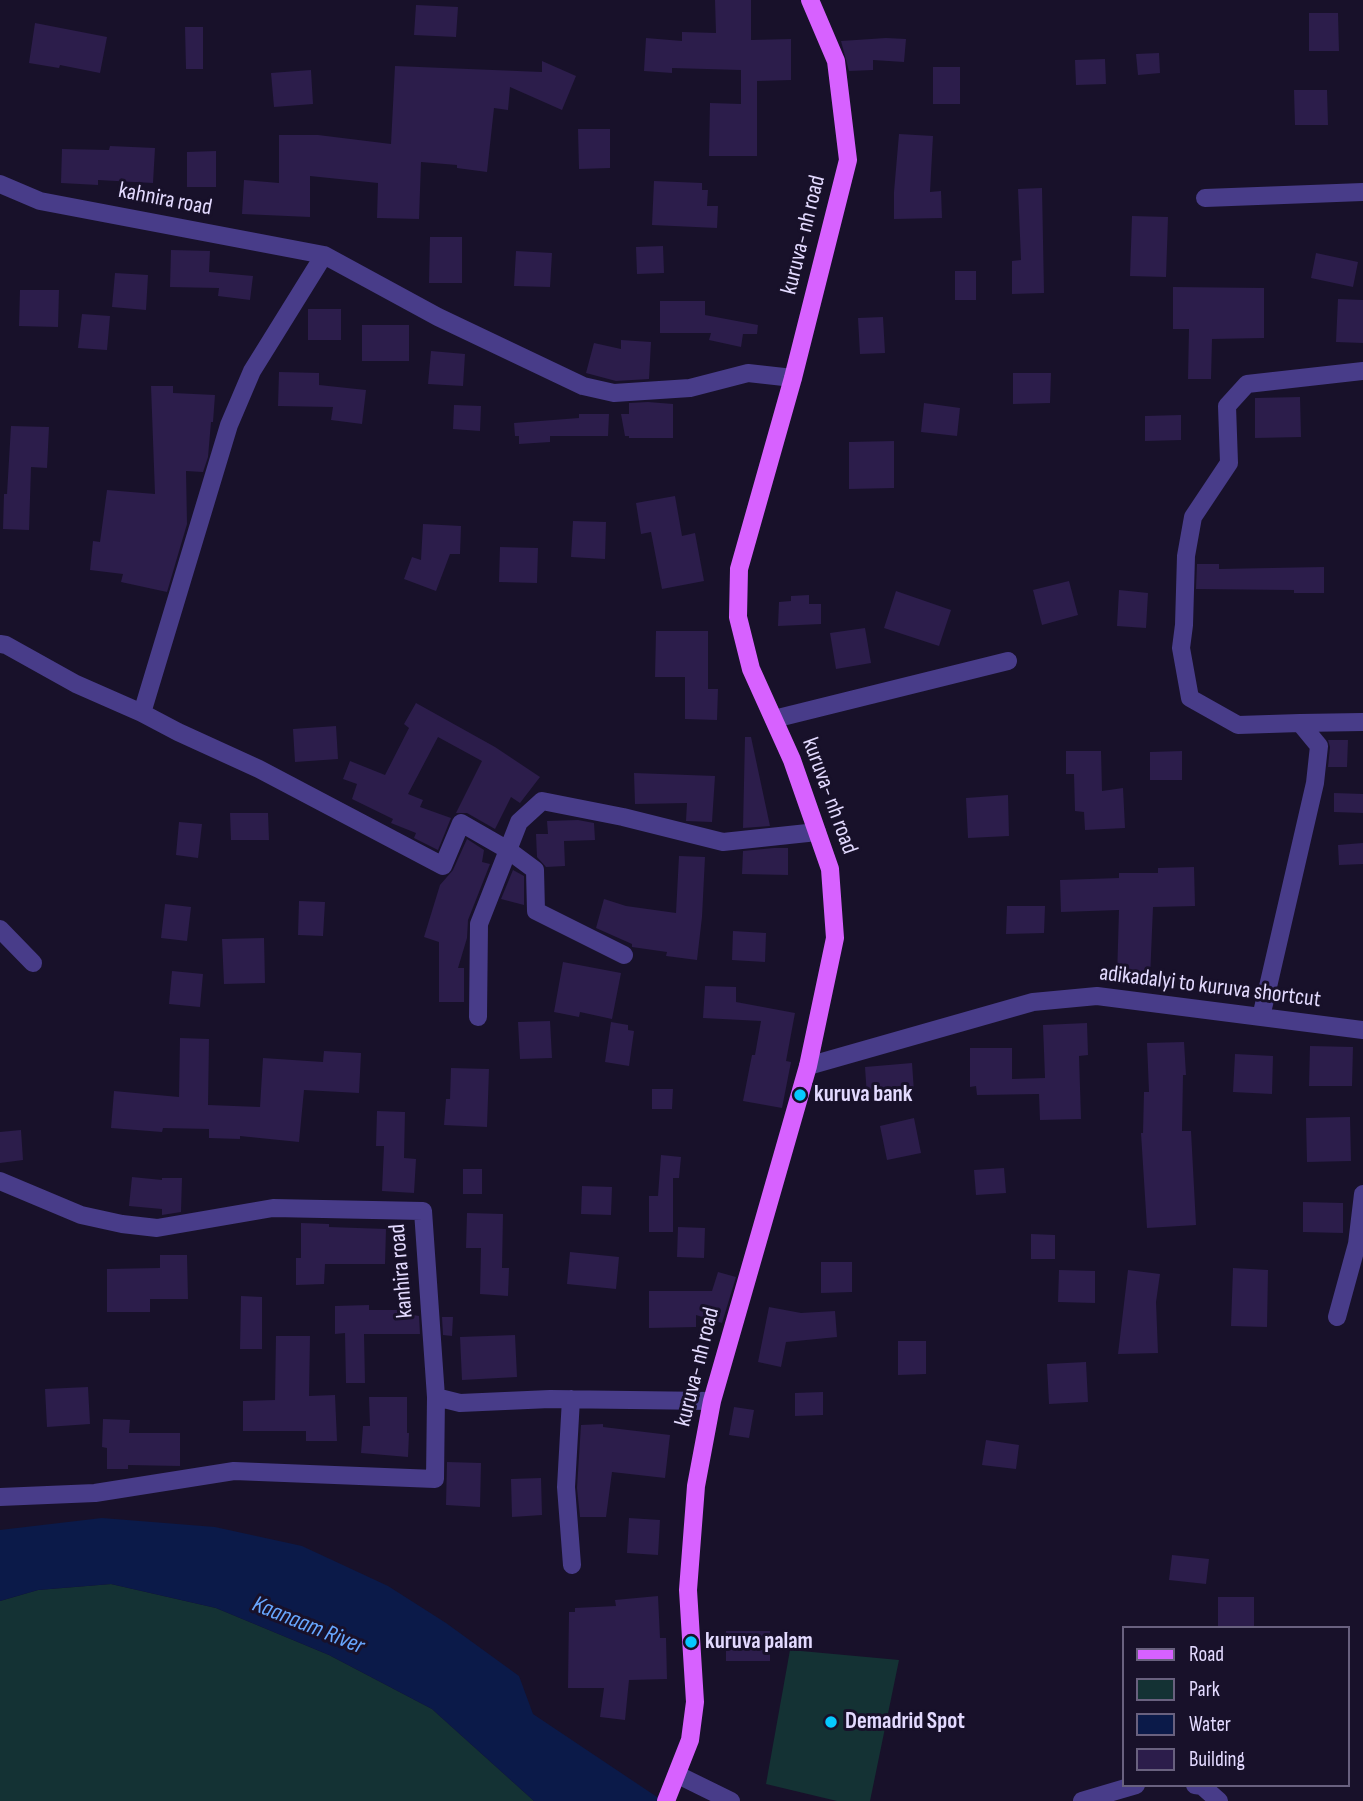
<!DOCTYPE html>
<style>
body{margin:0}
#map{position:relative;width:1363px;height:1801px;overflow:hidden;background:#18112a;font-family:"Sofia Sans Condensed",sans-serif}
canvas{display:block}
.legend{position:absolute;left:1122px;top:1626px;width:228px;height:161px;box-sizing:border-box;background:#18112a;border:2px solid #69617f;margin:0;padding:9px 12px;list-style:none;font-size:21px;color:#e3daff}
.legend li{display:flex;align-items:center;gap:14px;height:35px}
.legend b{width:35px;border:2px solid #69617f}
</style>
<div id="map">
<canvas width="1363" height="1801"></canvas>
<ul class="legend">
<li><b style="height:9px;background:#d761ff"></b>Road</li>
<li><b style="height:19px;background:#143234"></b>Park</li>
<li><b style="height:19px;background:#0b1a49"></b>Water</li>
<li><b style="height:19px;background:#2c1d4b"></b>Building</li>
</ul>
</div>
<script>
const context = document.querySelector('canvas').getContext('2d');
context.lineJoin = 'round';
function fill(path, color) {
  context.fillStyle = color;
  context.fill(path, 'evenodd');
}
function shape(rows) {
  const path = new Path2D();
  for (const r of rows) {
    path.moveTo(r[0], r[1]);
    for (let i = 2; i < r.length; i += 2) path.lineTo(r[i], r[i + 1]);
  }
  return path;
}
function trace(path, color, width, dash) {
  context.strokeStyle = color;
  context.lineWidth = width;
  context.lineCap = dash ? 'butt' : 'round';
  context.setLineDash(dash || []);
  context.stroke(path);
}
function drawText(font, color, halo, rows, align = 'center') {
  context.font = font + ' "Sofia Sans Condensed",sans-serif';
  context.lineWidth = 6;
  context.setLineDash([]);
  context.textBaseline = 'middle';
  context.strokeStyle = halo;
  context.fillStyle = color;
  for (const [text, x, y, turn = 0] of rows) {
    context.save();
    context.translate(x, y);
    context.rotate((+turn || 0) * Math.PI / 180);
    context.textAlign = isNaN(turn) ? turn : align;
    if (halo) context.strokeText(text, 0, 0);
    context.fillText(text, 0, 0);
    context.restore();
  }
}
fill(shape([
 [111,1584,216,1608,329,1655,432,1709,534,1801,0,1801,0,1601,38,1590],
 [790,1650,899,1660,870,1801,837,1801,766,1784]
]), '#143234');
fill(shape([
 [102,1518,215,1527,302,1546,388,1586,446,1623,519,1676,533,1714,663,1801,534,1801,432,1709,329,1655,216,1608,111,1584,38,1590,0,1601,0,1530]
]), '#0b1a49');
fill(shape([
 [715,0,751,0,751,40,791,39,791,80,757,81,757,156,709,156,710,103,741,104,741,70,672,68,672,73,644,71,646,38,682,41,682,32,716,33],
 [416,5,458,7,456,37,414,35],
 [1309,13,1338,13,1339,51,1309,51],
 [35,23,107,37,100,73,60,65,59,68,29,63],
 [185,27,203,27,203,69,186,69],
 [886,38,906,39,904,62,873,60,873,70,849,71,841,41],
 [1159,53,1160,73,1138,75,1136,54],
 [1105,59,1106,84,1076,85,1075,60],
 [542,61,576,76,562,110,510,87,508,110,494,108,487,172,457,168,457,165,421,162,419,219,377,218,378,183,310,176,310,217,242,214,244,180,279,183,279,135,318,135,391,144,395,66,542,72],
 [933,67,960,67,960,104,933,104],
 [311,70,313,104,274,107,271,73],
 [1294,90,1327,90,1328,125,1295,125],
 [578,129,610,129,610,168,579,169],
 [899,134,933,136,930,192,941,191,942,218,894,219,894,192],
 [110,146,155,148,153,183,98,180,98,185,61,183,62,149,109,150],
 [216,151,216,187,187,187,187,152],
 [654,181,702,183,702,190,708,190,707,206,718,206,717,228,652,225],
 [1042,188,1044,293,1012,294,1012,261,1021,260,1018,189],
 [1132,216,1168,217,1166,277,1130,276],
 [430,237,462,237,462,283,429,283],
 [663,246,664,273,637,274,636,247],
 [171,250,210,251,209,272,253,276,250,300,218,296,219,288,170,287],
 [516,251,552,253,550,287,514,286],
 [1316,253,1358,262,1353,287,1311,278],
 [955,271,976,271,976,300,955,300],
 [115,273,148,275,146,310,112,307],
 [1173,287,1264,288,1264,338,1212,339,1211,379,1188,379,1189,329,1173,329],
 [20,290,59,290,58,327,19,326],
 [1338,299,1363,300,1363,343,1336,342],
 [660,301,705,301,705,315,758,325,757,334,743,334,741,347,709,340,711,333,660,333],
 [308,309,341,309,341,340,308,340],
 [82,314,110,316,107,350,78,348],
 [883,317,885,353,860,354,858,318],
 [362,325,409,325,409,361,362,361],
 [621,340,651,342,649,379,616,381,586,373,594,343,621,349],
 [431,351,465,354,463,386,428,384],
 [279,372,319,373,319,385,366,390,362,424,331,420,333,407,278,406],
 [1013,373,1051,373,1050,403,1013,404],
 [151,386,173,386,173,393,215,395,213,422,211,422,208,457,203,472,186,471,187,524,167,592,121,582,123,574,90,570,93,541,100,542,107,490,155,494],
 [1300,397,1301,437,1255,438,1255,398],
 [648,402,673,404,673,438,629,438,629,436,625,436,621,414,629,414,629,403],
 [924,403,960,408,957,436,921,432],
 [454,405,481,406,480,431,453,429],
 [579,414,609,414,608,436,550,436,550,442,519,444,519,436,515,436,514,423,579,418],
 [1181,415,1181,440,1145,441,1145,416],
 [11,426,49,427,47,468,31,467,29,530,3,529,4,494,7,494],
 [894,441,894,488,849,489,849,442],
 [675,496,682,536,695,533,704,581,662,589,651,532,641,534,636,503],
 [573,521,606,522,605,559,571,557],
 [423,524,461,526,460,554,450,554,436,591,404,579,412,557,421,560],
 [500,547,538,548,537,583,499,582],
 [1197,564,1219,564,1219,569,1324,567,1324,593,1294,593,1294,590,1196,589],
 [1069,581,1078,615,1042,625,1033,590],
 [1119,590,1148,593,1146,628,1117,626],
 [896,591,951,610,939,646,884,628],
 [809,595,809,604,821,604,821,624,778,626,779,602,791,601,791,596],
 [865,628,871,663,836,669,830,633],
 [656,631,708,631,708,689,718,689,717,720,685,719,685,677,655,677],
 [416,703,495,747,540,777,520,803,511,797,495,829,467,813,456,813,482,761,438,737,408,794,423,800,420,807,451,818,438,850,414,838,416,833,391,823,393,819,352,799,357,784,343,779,350,761,385,775,409,728,404,724],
 [336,726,338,759,295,762,293,729],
 [745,737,751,737,770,826,743,828],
 [1328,740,1348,740,1347,767,1328,767,1330,747],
 [1066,751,1101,751,1102,791,1123,788,1125,828,1085,830,1084,812,1075,811,1074,774,1066,774],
 [1182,751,1182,780,1150,780,1150,752],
 [634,773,715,776,712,822,686,821,687,803,635,804],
 [1334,793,1363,794,1363,813,1334,812],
 [1008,795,1009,836,968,838,966,798],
 [230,813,268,813,269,840,231,840],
 [578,820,594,823,595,840,564,841,565,866,546,867,537,857,536,834,548,834,547,821],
 [179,822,202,824,198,858,176,855],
 [467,839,484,850,482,862,490,864,468,920,467,938,458,968,464,968,464,1002,439,1002,439,942,424,937,440,885,453,870],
 [1363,843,1363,864,1339,865,1338,845],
 [774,848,788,848,788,875,742,874,743,851],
 [679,856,705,857,702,917,697,960,666,956,667,952,632,947,632,944,596,928,604,899,626,906,676,913],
 [1194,867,1195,906,1153,907,1150,979,1117,978,1119,910,1061,912,1060,880,1119,878,1119,873,1158,873,1158,868],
 [513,870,524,876,524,905,501,899],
 [299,901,325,902,323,936,298,935],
 [165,904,191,907,187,941,161,938],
 [1007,906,1045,906,1044,933,1006,934],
 [733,931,766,933,765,962,732,960],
 [264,938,265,983,224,984,222,939],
 [563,962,621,973,612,1019,580,1012,579,1017,554,1012],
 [172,971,203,974,200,1007,169,1004],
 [705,986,736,987,736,1002,795,1013,786,1061,791,1062,782,1108,743,1101,752,1055,755,1055,761,1021,703,1018],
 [550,1021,552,1058,520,1059,518,1022],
 [611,1022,628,1025,628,1030,634,1031,629,1066,605,1062],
 [1087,1023,1088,1055,1079,1056,1081,1119,1040,1120,1039,1094,977,1095,976,1086,970,1087,970,1048,1012,1048,1012,1079,1045,1078,1043,1025],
 [180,1038,209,1039,208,1105,260,1107,263,1058,323,1062,324,1051,361,1053,359,1093,304,1090,299,1142,240,1136,240,1139,209,1138,209,1129,163,1128,162,1132,111,1128,114,1091,179,1097],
 [1184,1042,1186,1075,1183,1075,1182,1131,1191,1131,1196,1225,1147,1228,1141,1133,1143,1133,1144,1092,1149,1092,1147,1043],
 [1310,1046,1353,1047,1352,1086,1309,1086],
 [1235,1054,1273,1056,1272,1094,1233,1092],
 [912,1063,914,1092,867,1096,865,1067],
 [451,1068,489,1069,487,1127,444,1125,446,1099,450,1099],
 [652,1089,673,1089,672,1109,652,1109],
 [377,1111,405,1112,404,1158,416,1159,414,1193,382,1191,384,1146,376,1146],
 [1350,1117,1351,1161,1307,1162,1306,1118],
 [914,1118,921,1153,887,1160,880,1126],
 [21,1130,23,1160,0,1163,0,1132],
 [661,1155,681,1157,679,1178,673,1178,673,1232,649,1232,649,1196,658,1196],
 [1004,1168,1006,1193,976,1195,974,1170],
 [463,1169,482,1169,482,1194,463,1194],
 [132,1177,162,1180,162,1178,182,1178,181,1212,162,1215,162,1209,129,1206],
 [582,1186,612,1187,611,1215,581,1214],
 [1303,1202,1343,1203,1343,1233,1303,1232],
 [467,1213,503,1214,502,1268,509,1268,508,1296,480,1294,481,1248,466,1248],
 [301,1223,329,1224,329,1227,386,1229,385,1264,325,1264,324,1284,296,1285,296,1258,301,1258],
 [678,1227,705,1228,704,1258,677,1257],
 [1031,1234,1055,1235,1055,1259,1031,1259],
 [570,1252,619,1257,616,1289,567,1284],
 [160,1255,187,1255,188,1299,150,1299,150,1312,107,1312,107,1269,160,1268],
 [821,1262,852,1262,852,1292,821,1293],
 [1233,1268,1268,1270,1267,1327,1231,1326],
 [1059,1270,1095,1271,1095,1303,1058,1302],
 [1128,1270,1160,1274,1156,1302,1158,1353,1118,1354],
 [718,1272,736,1277,722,1323,696,1315,696,1327,649,1328,649,1291,712,1291],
 [241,1296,262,1297,262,1349,240,1349],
 [369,1305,369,1310,413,1310,413,1315,419,1316,420,1334,364,1334,365,1383,346,1383,345,1333,335,1334,335,1306],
 [769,1307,801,1313,835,1311,837,1337,786,1342,781,1367,758,1362],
 [442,1317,453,1317,452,1336,443,1335],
 [515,1335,517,1377,462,1380,460,1337],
 [276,1336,310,1336,309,1396,335,1395,337,1441,306,1441,306,1431,243,1431,243,1401,275,1400],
 [898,1341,926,1341,926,1374,898,1375],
 [1086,1362,1088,1402,1049,1404,1047,1364],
 [88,1387,90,1424,47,1427,45,1389],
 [823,1392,823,1415,795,1416,795,1393],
 [369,1397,407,1397,407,1433,409,1433,408,1457,361,1453,363,1426,370,1426],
 [734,1407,754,1410,749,1438,729,1435],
 [103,1419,130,1420,129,1433,180,1433,180,1466,128,1465,128,1469,107,1469,107,1448,102,1447],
 [603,1424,603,1427,670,1435,665,1478,612,1472,606,1517,580,1517,577,1488,581,1425],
 [986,1440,1019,1445,1016,1469,982,1465],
 [447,1462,481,1463,480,1507,446,1505],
 [541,1478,542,1515,512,1517,511,1479],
 [629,1518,660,1520,658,1555,627,1553],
 [1172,1555,1209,1559,1206,1584,1169,1580],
 [658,1596,660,1638,666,1638,667,1679,629,1680,625,1720,600,1717,604,1688,568,1688,569,1612,575,1612,575,1608,616,1606,615,1600],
 [1218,1597,1254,1597,1254,1628,1218,1628],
 [726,1631,770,1631,770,1661,726,1661]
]), '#2c1d4b');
trace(shape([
 [0,184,40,201,324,255],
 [1205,198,1363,192],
 [0,644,6,645,76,684,142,713,229,425,252,371,324,255,438,317,583,386,614,393,690,388,748,373,793,378],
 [142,713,178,732,259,769,443,866,461,823,508,850,535,870,536,911,624,955],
 [774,719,1008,661],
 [1300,723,1363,722],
 [0,929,33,963],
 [478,1017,479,924,519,822,542,801,623,817,723,842,817,832],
 [1261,1017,1315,783,1319,746,1300,723,1238,725,1190,698,1181,648,1184,625,1186,556,1193,517,1229,463,1227,406,1247,384,1363,371],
 [808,1066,1033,1002,1097,996,1363,1030],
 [0,1181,81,1215,122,1224,157,1228,273,1208,423,1211,436,1397,460,1403,550,1399,712,1401],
 [1337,1317,1357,1244,1363,1194],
 [571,1399,566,1487,572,1565],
 [0,1497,95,1493,234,1471,435,1479,436,1397],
 [678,1775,731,1801],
 [1195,1785,1202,1786,1219,1801],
 [1082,1801,1136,1785]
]), '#483c89', 18);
trace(shape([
 [666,1801,690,1740,695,1702,688,1590,696,1486,712,1401,808,1066,835,938,830,869,792,760,751,669,738,617,739,569,793,378,848,160,836,61,810,0]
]), '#d761ff', 18);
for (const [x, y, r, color] of [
 [800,1095,7,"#06c9ff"],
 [691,1642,7,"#06c9ff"],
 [831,1722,7,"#06c9ff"]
]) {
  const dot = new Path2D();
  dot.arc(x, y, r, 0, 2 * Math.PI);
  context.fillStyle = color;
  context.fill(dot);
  trace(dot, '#18112a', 2.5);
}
drawText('23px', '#e3daff', '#18112a', [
 ["kahnira road",165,200,11],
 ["kuruva- nh road",804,235,-76],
 ["kuruva- nh road",829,796,70],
 ["adikadalyi to kuruva shortcut",1210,987,7],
 ["kanhira road",402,1271,-95],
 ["kuruva- nh road",698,1367,-76]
]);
drawText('bold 23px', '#e3daff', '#18112a', [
 ["kuruva bank",814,1095],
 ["kuruva palam",705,1642],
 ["Demadrid Spot",845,1722]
], 'left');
drawText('italic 24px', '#68a7ff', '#18112a', [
 ["Kaanaam River",308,1626,22]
]);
</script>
